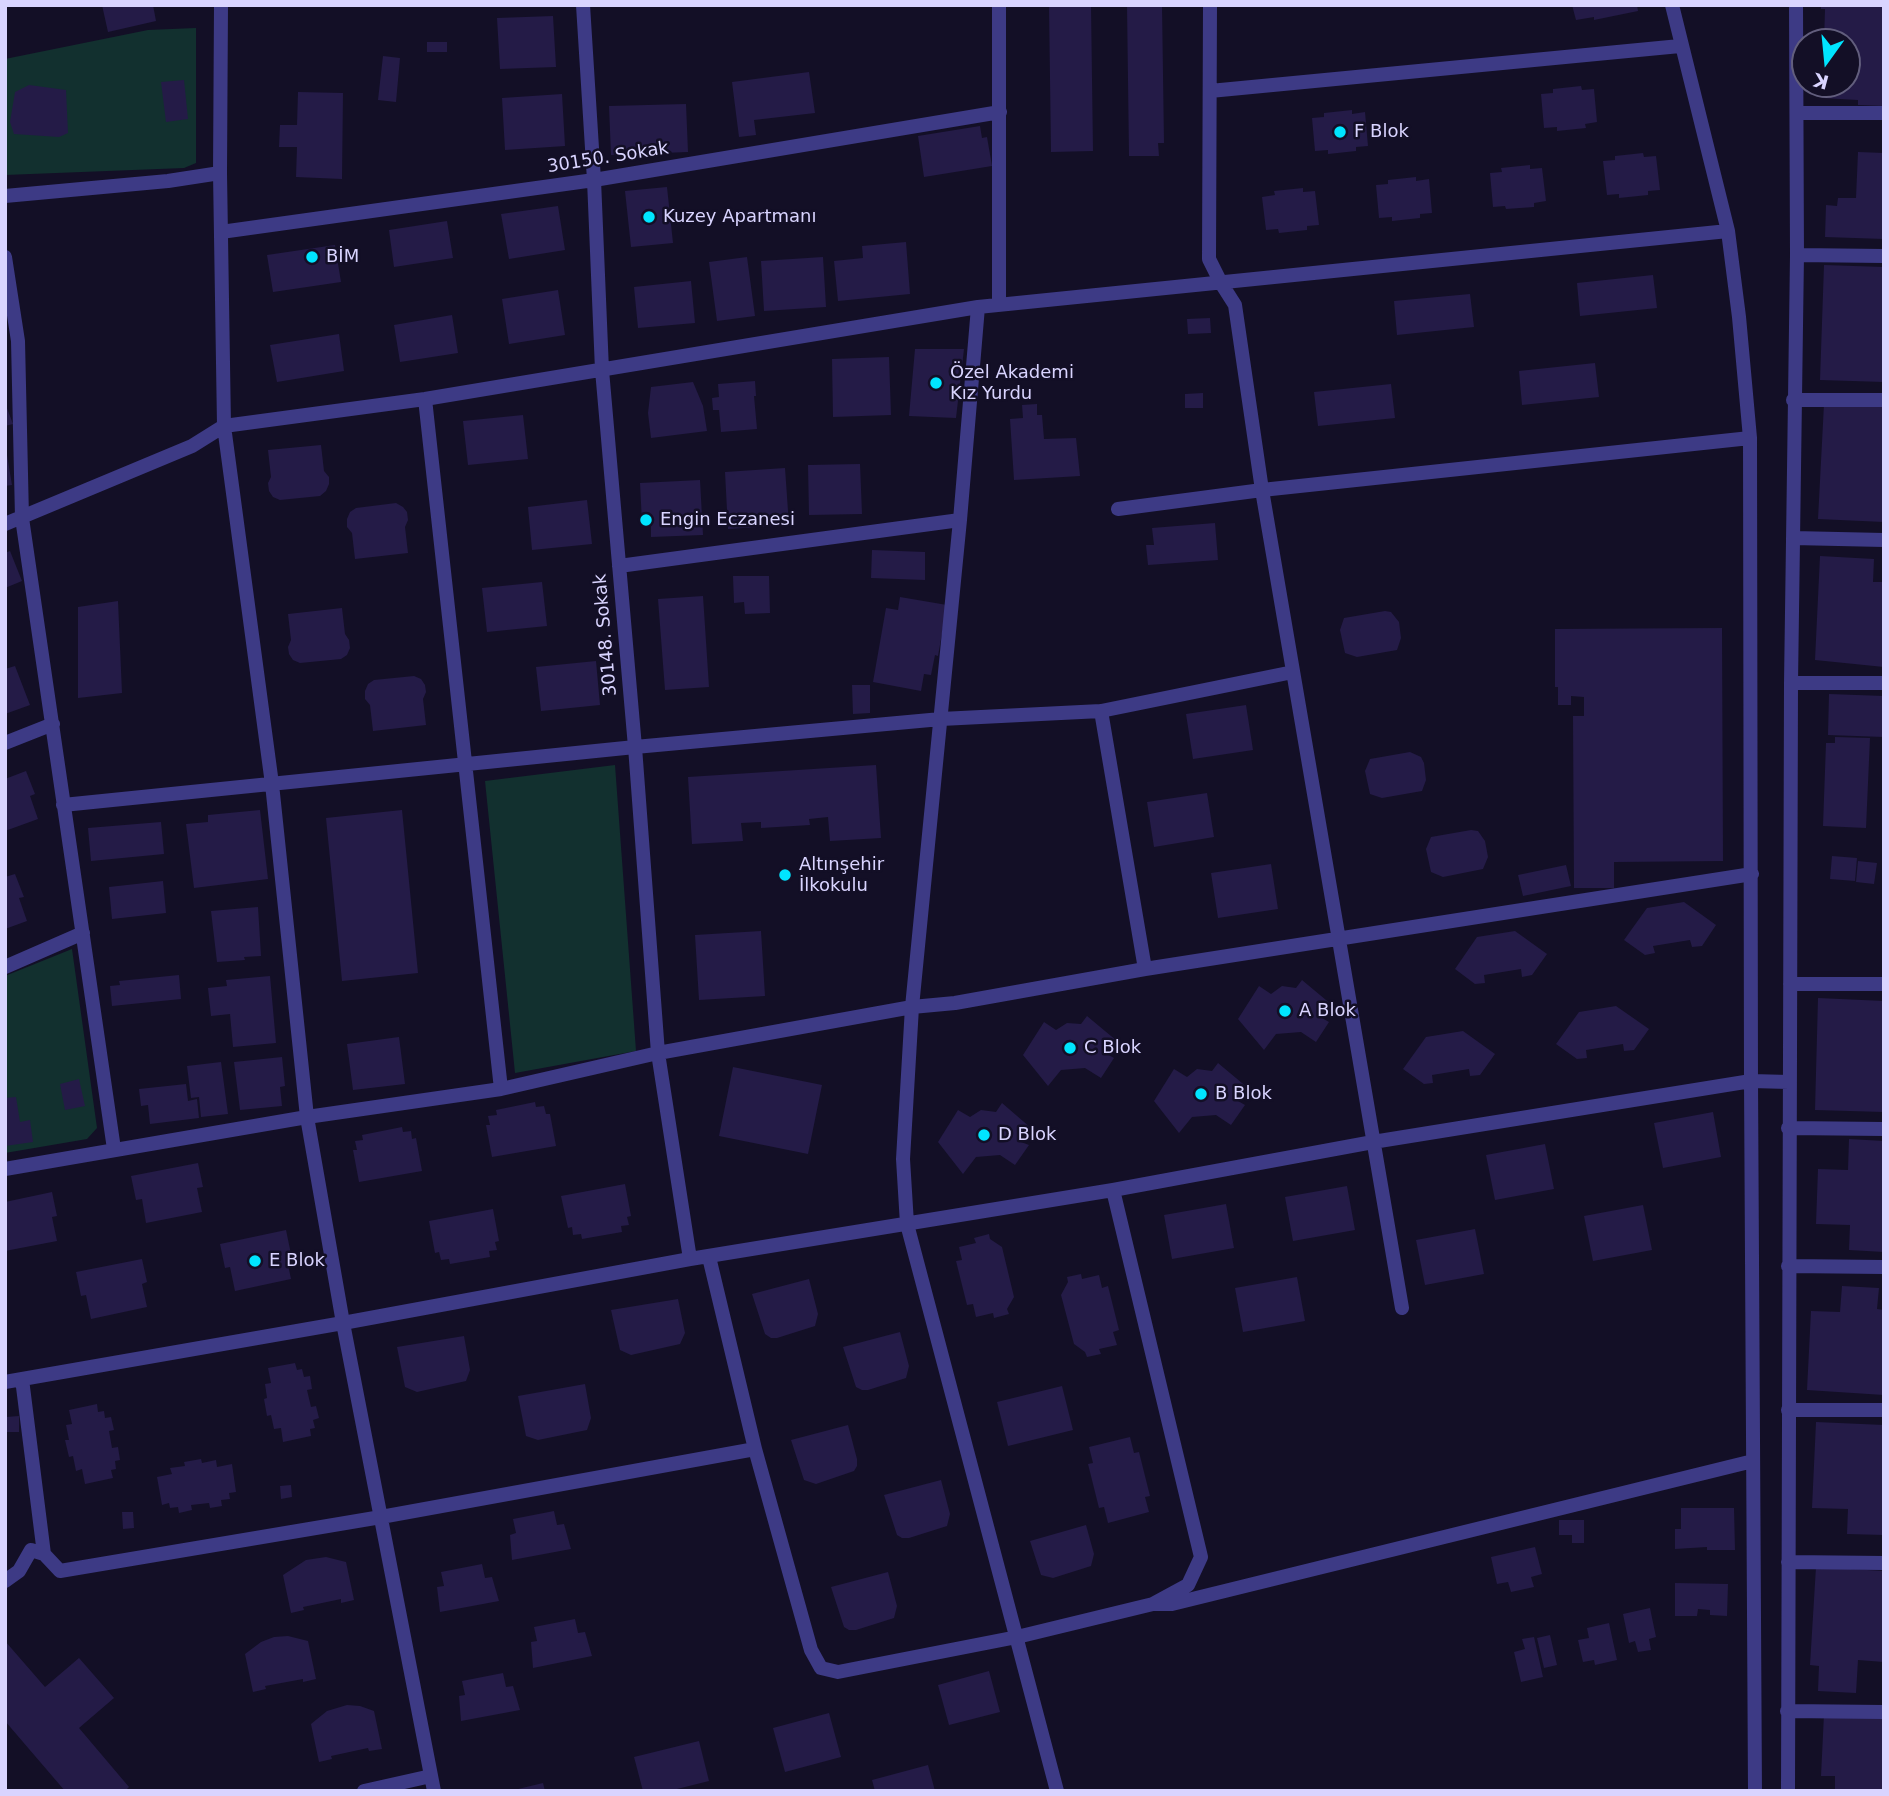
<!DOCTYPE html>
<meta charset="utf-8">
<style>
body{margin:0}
#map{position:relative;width:1889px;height:1796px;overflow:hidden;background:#130f26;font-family:"DejaVu Sans",sans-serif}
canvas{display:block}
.frame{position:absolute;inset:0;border:7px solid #d9d4ff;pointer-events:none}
.north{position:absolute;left:1791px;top:28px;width:70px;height:70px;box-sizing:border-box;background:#130f26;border:2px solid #625e7d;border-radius:50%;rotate:195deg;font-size:19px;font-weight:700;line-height:28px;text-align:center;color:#d9d4ff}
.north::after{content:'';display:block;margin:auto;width:24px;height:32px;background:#00e5ff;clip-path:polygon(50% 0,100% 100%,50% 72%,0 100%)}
</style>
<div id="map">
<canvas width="1889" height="1796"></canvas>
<div class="frame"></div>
<div class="north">K</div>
</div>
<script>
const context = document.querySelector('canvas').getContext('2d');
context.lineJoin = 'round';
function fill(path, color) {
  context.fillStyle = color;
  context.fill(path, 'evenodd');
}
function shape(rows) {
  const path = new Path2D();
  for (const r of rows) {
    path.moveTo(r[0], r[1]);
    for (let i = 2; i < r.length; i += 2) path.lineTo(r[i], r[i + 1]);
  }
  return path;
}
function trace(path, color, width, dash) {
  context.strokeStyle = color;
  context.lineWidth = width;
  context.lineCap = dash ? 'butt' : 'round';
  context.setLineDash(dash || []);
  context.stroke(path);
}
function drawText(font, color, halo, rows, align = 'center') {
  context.font = font + ' "DejaVu Sans",sans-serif';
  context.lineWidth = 5;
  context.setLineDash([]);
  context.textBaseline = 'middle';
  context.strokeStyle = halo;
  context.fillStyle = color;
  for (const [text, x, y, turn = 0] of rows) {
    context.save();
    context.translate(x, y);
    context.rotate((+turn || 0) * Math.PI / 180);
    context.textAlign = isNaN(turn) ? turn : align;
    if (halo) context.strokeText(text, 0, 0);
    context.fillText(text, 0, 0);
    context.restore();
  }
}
fill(shape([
 [196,28,196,163,184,168,5,175,5,59,148,30],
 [615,765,636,1051,515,1073,485,781],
 [72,949,97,1128,87,1139,5,1153,5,976]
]), '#12302f');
fill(shape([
 [102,5,153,5,156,21,108,32],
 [1049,5,1091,5,1093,151,1051,152],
 [1127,5,1162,5,1164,143,1158,143,1159,156,1129,156],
 [1572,5,1637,5,1638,11,1594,20,1594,17,1576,20],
 [1821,5,1884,5,1884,106,1858,105,1858,100,1822,98,1823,84,1847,84,1847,42,1824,42,1825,9,1821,9],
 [553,16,556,67,500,69,497,18],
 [427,42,447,42,447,52,427,52],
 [383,56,400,58,396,102,378,100],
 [809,72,815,113,754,120,756,135,739,137,732,82],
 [184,80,188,119,166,122,161,82],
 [29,85,66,90,68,133,59,137,14,134,10,122,15,92],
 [1581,86,1582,90,1594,89,1597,122,1585,124,1586,128,1557,131,1557,127,1544,128,1541,94,1553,93,1553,89],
 [298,92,343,93,342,179,296,177,297,147,279,147,280,125,297,125],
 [562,94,565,146,505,150,502,98],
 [686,104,688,152,611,155,609,106],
 [1352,110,1352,114,1365,112,1368,146,1356,147,1356,151,1328,154,1328,150,1315,151,1312,118,1324,117,1324,113],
 [980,126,982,138,987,137,992,166,924,177,918,136],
 [1858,152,1884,153,1884,239,1825,237,1826,205,1837,206,1838,198,1856,198],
 [1643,153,1644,157,1656,156,1660,190,1648,191,1648,195,1619,198,1619,194,1607,195,1603,161,1615,160,1615,156],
 [1530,165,1530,169,1542,168,1546,201,1534,203,1534,207,1506,209,1505,206,1493,207,1490,173,1502,172,1501,168],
 [1416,177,1416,181,1429,179,1432,213,1420,214,1420,218,1392,221,1392,217,1379,218,1376,185,1388,184,1388,180],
 [667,187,673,243,631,247,625,191],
 [1303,188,1303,192,1315,191,1319,225,1307,226,1307,230,1279,233,1278,229,1266,230,1262,197,1275,195,1274,191],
 [558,206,565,250,509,259,501,214],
 [447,221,453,258,394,267,389,230],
 [906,242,910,294,838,301,834,261,863,258,862,246],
 [335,245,341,282,273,292,267,255],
 [747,257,755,316,717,321,709,262],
 [823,257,826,307,764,311,761,261],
 [1824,265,1884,267,1884,382,1820,380],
 [1653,275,1657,308,1580,316,1577,283],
 [691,281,695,323,638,328,634,287],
 [558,290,565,335,509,344,502,299],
 [1470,294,1474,327,1397,335,1394,301],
 [452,315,458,353,400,362,394,325],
 [1210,318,1211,333,1188,334,1187,319],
 [339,334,344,371,277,382,270,345],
 [915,349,964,349,956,418,909,416],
 [889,357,891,415,833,417,832,359],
 [1595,363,1599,397,1522,405,1519,371],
 [755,381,756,396,754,396,757,429,721,432,719,410,713,410,712,398,719,397,718,384],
 [693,382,703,406,707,431,651,438,648,413,651,387],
 [1391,384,1395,418,1318,426,1314,392],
 [1203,393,1203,408,1185,408,1185,394],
 [5,403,13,424,5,426],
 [1037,404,1037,415,1042,415,1044,439,1076,438,1080,476,1014,480,1010,419,1023,418,1022,405],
 [1824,404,1884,407,1884,522,1818,519],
 [523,415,528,459,468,465,463,421],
 [321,445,324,471,329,477,329,484,326,491,320,496,280,500,273,497,269,491,268,483,271,477,268,450],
 [7,455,12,485,5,486,5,456],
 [860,464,862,514,809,515,808,465],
 [785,468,789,525,728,529,725,472],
 [700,480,703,535,651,537,651,522,642,523,640,483],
 [587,500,592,544,532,550,528,507],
 [396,503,403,507,407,512,408,520,405,527,408,553,355,559,352,533,347,527,347,519,350,512,356,508],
 [1215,523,1218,560,1148,565,1146,545,1154,545,1152,528],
 [872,550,925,552,925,580,871,578],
 [10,551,22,581,5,588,5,553],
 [1820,556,1874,559,1873,582,1884,582,1884,667,1815,660],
 [733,576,769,576,770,613,745,614,744,602,734,603],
 [542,582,547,626,487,632,482,588],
 [703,596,709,687,665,690,658,599],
 [900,597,947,605,938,656,935,655,931,675,924,674,921,691,873,682,886,608,898,610],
 [118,601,122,693,78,698,78,607],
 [342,608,345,634,349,640,350,648,347,655,341,659,300,663,293,660,289,654,288,647,291,640,288,614],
 [1385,611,1391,612,1399,622,1401,638,1397,650,1357,657,1345,653,1340,630,1344,618],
 [1722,628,1723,861,1614,862,1614,888,1574,888,1573,716,1584,716,1584,697,1571,696,1571,705,1558,705,1558,687,1555,687,1555,629],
 [596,661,600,705,541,711,536,667],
 [15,666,30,705,5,714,5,669],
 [414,676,421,679,425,685,426,692,423,699,426,725,373,731,370,705,365,699,365,691,368,684,374,680],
 [852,685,870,685,870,713,853,714],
 [1829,694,1884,696,1884,737,1828,735],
 [1246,705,1253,750,1193,759,1186,714],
 [1835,737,1870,738,1866,828,1823,826,1826,743,1835,743],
 [1410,752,1421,757,1424,763,1426,780,1422,791,1382,798,1370,794,1365,771,1370,759],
 [876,765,881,838,830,841,828,817,809,819,810,825,761,828,761,822,741,823,743,841,692,844,688,777],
 [26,771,35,794,30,796,38,819,5,831,5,779],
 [1207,793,1214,837,1154,847,1147,802],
 [260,810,268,879,194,888,186,824,208,822,208,815],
 [402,810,418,973,342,981,326,818],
 [161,822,164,854,91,861,88,828],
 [1471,830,1478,831,1485,841,1488,857,1483,869,1443,877,1431,872,1426,849,1431,837],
 [1832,856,1857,858,1855,881,1830,879],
 [1858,861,1877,863,1874,884,1856,882],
 [1271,864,1278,909,1218,918,1211,873],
 [1566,865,1571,886,1523,896,1518,875],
 [15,874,24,897,19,898,27,921,5,929,5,877],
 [163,881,166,913,112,919,109,887],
 [1684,902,1716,925,1702,946,1692,947,1690,940,1653,946,1655,953,1645,955,1624,940,1647,908],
 [258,907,261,956,244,957,245,960,217,962,211,911],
 [761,931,765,996,699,1000,695,935],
 [1515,931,1547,954,1532,975,1522,977,1521,969,1484,975,1485,983,1475,984,1455,969,1477,937],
 [179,975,181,999,112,1006,110,986,120,985,119,981],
 [270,976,276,1043,233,1047,230,1014,211,1016,208,988,227,986,226,980],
 [1302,980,1332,1005,1322,1018,1329,1022,1316,1042,1301,1032,1276,1034,1264,1050,1238,1019,1259,986,1271,994,1282,986,1296,988],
 [1818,998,1884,1001,1884,1112,1815,1110],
 [1616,1006,1649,1029,1634,1050,1624,1051,1623,1044,1586,1050,1587,1058,1577,1059,1556,1044,1579,1012],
 [1087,1016,1117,1041,1107,1054,1114,1058,1101,1078,1085,1068,1061,1070,1048,1086,1023,1055,1044,1022,1056,1030,1067,1023,1081,1024],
 [1463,1031,1495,1054,1480,1075,1470,1076,1469,1069,1432,1075,1433,1083,1424,1084,1403,1069,1426,1037],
 [399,1037,405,1084,353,1090,347,1044],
 [282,1057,285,1086,280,1087,282,1106,240,1110,234,1062],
 [221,1062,228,1114,201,1117,199,1097,191,1098,187,1066],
 [1218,1063,1248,1088,1238,1101,1245,1105,1231,1125,1216,1115,1192,1117,1179,1133,1154,1101,1174,1069,1187,1077,1197,1069,1212,1071],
 [733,1067,822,1085,808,1154,719,1136],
 [79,1079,85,1106,65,1110,60,1084],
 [186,1084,188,1101,197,1099,199,1118,150,1124,148,1105,141,1106,139,1089],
 [16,1097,20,1122,30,1120,33,1142,5,1146,5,1098],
 [535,1102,536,1107,544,1106,546,1114,550,1114,556,1146,492,1157,486,1125,490,1125,488,1116,497,1115,496,1110],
 [1002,1103,1031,1128,1021,1142,1029,1145,1015,1165,1000,1155,976,1157,963,1174,938,1142,958,1110,970,1117,981,1110,996,1112],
 [1713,1112,1721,1157,1663,1168,1654,1123],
 [402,1127,403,1132,411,1131,412,1139,416,1138,422,1171,359,1182,353,1150,357,1150,355,1141,363,1140,362,1135],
 [1849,1139,1884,1141,1884,1252,1849,1250,1850,1225,1816,1224,1818,1169,1848,1170],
 [1545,1144,1554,1189,1495,1200,1486,1155],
 [198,1163,203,1187,197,1188,202,1212,146,1223,142,1199,136,1200,131,1176],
 [625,1184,631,1216,627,1217,629,1225,621,1226,622,1232,582,1239,581,1234,573,1235,572,1227,568,1228,561,1196],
 [1347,1186,1355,1230,1293,1241,1285,1197],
 [52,1192,57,1216,52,1217,57,1241,5,1251,5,1202],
 [1226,1204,1234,1248,1172,1259,1164,1215],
 [1643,1205,1652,1250,1593,1261,1584,1216],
 [493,1209,499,1241,495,1242,497,1250,489,1251,490,1257,450,1264,449,1259,441,1260,439,1252,435,1253,429,1221],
 [1475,1229,1484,1274,1425,1285,1416,1240],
 [286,1230,291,1254,286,1255,291,1279,235,1291,230,1267,225,1268,220,1244],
 [989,1234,990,1239,1002,1247,1014,1297,1007,1309,1009,1314,994,1318,993,1313,976,1317,973,1304,967,1305,956,1261,962,1260,959,1247,976,1243,974,1238],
 [142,1259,147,1282,142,1284,147,1307,91,1319,86,1295,81,1296,76,1272],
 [1081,1274,1082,1279,1099,1275,1102,1288,1108,1286,1119,1330,1113,1332,1117,1345,1099,1349,1101,1354,1087,1357,1085,1352,1074,1344,1061,1295,1068,1282,1067,1277],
 [1297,1277,1305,1321,1243,1332,1235,1288],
 [809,1279,818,1314,815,1326,777,1338,771,1338,765,1334,752,1294],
 [1842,1286,1879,1288,1877,1309,1884,1310,1884,1395,1807,1390,1811,1311,1840,1312],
 [678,1299,685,1333,680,1344,631,1355,620,1350,611,1310],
 [900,1332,909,1366,906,1378,868,1390,862,1390,856,1387,843,1347],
 [464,1336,470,1370,466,1381,417,1392,405,1387,397,1347],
 [295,1363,297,1370,302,1369,304,1377,310,1376,312,1389,307,1390,311,1407,316,1406,319,1418,313,1420,315,1428,310,1429,311,1436,283,1442,281,1428,274,1429,271,1415,267,1416,264,1399,267,1398,265,1384,271,1383,268,1368],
 [585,1384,591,1418,587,1430,538,1440,526,1436,518,1396],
 [1062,1386,1073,1430,1008,1446,997,1402],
 [97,1404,98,1412,104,1411,105,1418,111,1417,114,1430,109,1431,112,1448,118,1447,120,1460,115,1461,116,1469,111,1470,113,1478,85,1484,82,1469,76,1471,73,1456,69,1457,65,1440,69,1440,66,1425,72,1424,69,1410],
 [19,1416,19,1432,7,1432,6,1417],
 [1816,1422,1884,1425,1884,1535,1847,1534,1848,1509,1812,1508],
 [848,1425,857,1459,857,1466,854,1471,816,1484,804,1480,791,1440],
 [1130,1437,1134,1453,1139,1452,1150,1496,1145,1497,1149,1512,1108,1523,1104,1507,1099,1508,1088,1464,1093,1463,1089,1447],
 [201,1459,202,1463,216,1460,217,1467,232,1464,236,1492,229,1493,230,1499,221,1500,222,1506,210,1508,209,1503,191,1505,192,1510,179,1513,178,1507,170,1508,169,1503,162,1505,157,1477,172,1474,170,1468,185,1466,184,1462],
 [941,1480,950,1514,947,1526,909,1538,902,1538,897,1535,884,1495],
 [291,1485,292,1497,281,1499,280,1486],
 [1681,1508,1734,1508,1735,1550,1707,1550,1707,1547,1675,1549,1675,1529,1681,1529],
 [554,1511,557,1525,564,1524,571,1549,512,1560,510,1535,516,1533,513,1519],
 [122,1512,133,1512,134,1528,123,1529],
 [1559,1520,1584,1520,1584,1543,1572,1543,1572,1535,1559,1535],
 [1086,1525,1094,1554,1091,1566,1053,1578,1041,1575,1030,1541],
 [1535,1547,1542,1574,1531,1577,1534,1587,1511,1592,1508,1582,1497,1584,1491,1557],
 [326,1557,346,1562,354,1600,341,1603,341,1599,303,1607,304,1610,291,1613,283,1575,306,1560],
 [482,1564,485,1578,492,1577,499,1601,440,1612,437,1587,444,1586,441,1572],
 [1816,1567,1884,1571,1884,1662,1858,1660,1856,1693,1818,1691,1819,1666,1810,1665],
 [888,1572,897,1606,894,1618,856,1630,849,1630,844,1627,831,1587],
 [1675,1583,1728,1584,1727,1616,1710,1615,1710,1610,1698,1609,1697,1616,1675,1616],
 [1650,1608,1656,1637,1649,1639,1651,1650,1638,1652,1635,1641,1629,1643,1623,1614],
 [575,1619,578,1633,585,1632,592,1656,533,1668,531,1642,537,1641,534,1627],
 [1609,1623,1617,1660,1595,1665,1594,1660,1583,1662,1578,1640,1589,1638,1587,1628],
 [1550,1635,1557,1665,1544,1668,1537,1638],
 [288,1636,308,1641,316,1679,303,1682,303,1679,265,1686,266,1689,253,1692,245,1654,261,1642,274,1637],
 [1534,1637,1543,1677,1521,1682,1514,1652,1525,1649,1522,1639],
 [5,1641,45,1687,79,1658,114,1698,79,1728,129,1787,125,1791,65,1791,5,1721],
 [989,1671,1000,1712,949,1725,938,1685],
 [503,1673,506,1687,513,1686,520,1710,461,1721,459,1696,465,1695,462,1681],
 [347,1705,360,1706,374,1711,382,1749,369,1751,368,1748,331,1756,332,1759,319,1762,311,1724,327,1711],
 [829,1713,841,1757,785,1772,773,1728],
 [1824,1714,1884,1717,1884,1791,1835,1791,1835,1776,1821,1776],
 [699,1741,709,1781,669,1791,643,1791,634,1757],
 [928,1765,935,1791,875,1791,872,1780],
 [543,1783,545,1791,514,1791,514,1790]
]), '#241b47');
trace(shape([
 [583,5,594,180,602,370,635,747,658,1053,690,1259],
 [1210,5,1209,259,1221,283,1235,305,1262,490,1402,1308],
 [1672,5,1728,231,1739,317,1750,438,1751,1081,1755,1791],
 [1210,91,1680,46],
 [1797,113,1884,113],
 [5,196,168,181,220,173],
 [221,232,594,180,1000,112],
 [1797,255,1884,256],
 [5,257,18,341,22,518,114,1149],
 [999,304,999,5],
 [978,307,960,520,912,1007,903,1159,907,1224,1057,1791],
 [425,399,501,1089],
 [1793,400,1884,400],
 [1118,509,1262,490,1750,438],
 [5,524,192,446,224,426,425,399,978,307,1728,231],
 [1793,538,1884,540],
 [619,566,960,520],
 [1791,683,1884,683],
 [1101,711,1145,969],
 [5,743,53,724],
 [63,805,635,747,941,719,1101,711,1293,672],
 [5,967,83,933],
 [1790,984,1884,984],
 [1788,1128,1884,1129],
 [5,1169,307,1117,501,1089,658,1053,912,1007,955,1003,1145,969,1752,874],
 [709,1257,755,1449,811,1650,821,1668,838,1672,1017,1637,1153,1604,1188,1585,1201,1557,1113,1190],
 [1788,1266,1884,1267],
 [22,1379,44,1554,60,1571,381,1517,755,1449],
 [5,1382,343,1323,307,1117,272,784,224,426,220,173,221,5],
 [1788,1410,1884,1410],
 [1788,1562,1884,1563],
 [5,1581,19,1571,31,1550,44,1554],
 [1154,1604,1172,1604,1753,1461],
 [1787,1711,1884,1712],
 [364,1791,431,1776],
 [434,1791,343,1323,690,1259,1113,1190,1373,1142,1751,1081,1789,1082],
 [1788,1791,1791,683,1797,255,1796,5]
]), '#3d3a85', 14);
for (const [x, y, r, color] of [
 [1340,132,7,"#00e5ff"],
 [649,217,7,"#00e5ff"],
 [312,257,7,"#00e5ff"],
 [936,383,7,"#00e5ff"],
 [646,520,7,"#00e5ff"],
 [785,875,7,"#00e5ff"],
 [1285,1011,7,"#00e5ff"],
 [1070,1048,7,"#00e5ff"],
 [1201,1094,7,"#00e5ff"],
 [984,1135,7,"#00e5ff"],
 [255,1261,7,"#00e5ff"]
]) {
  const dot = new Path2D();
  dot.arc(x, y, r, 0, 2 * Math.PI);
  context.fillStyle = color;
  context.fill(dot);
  trace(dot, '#130f26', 2.5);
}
drawText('18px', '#d9d4ff', '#130f26', [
 ["F Blok",1354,132],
 ["Kuzey Apartmanı",663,217],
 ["BİM",326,257],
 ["Özel Akademi",950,373],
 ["Kız Yurdu",950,394],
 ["Engin Eczanesi",660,520],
 ["Altınşehir",799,865],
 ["İlkokulu",799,886],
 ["A Blok",1299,1011],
 ["C Blok",1084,1048],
 ["B Blok",1215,1094],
 ["D Blok",998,1135],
 ["E Blok",269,1261]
], 'left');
drawText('18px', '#d9d4ff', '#130f26', [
 ["30150. Sokak",608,158,-9],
 ["30148. Sokak",606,635,-95]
]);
</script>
